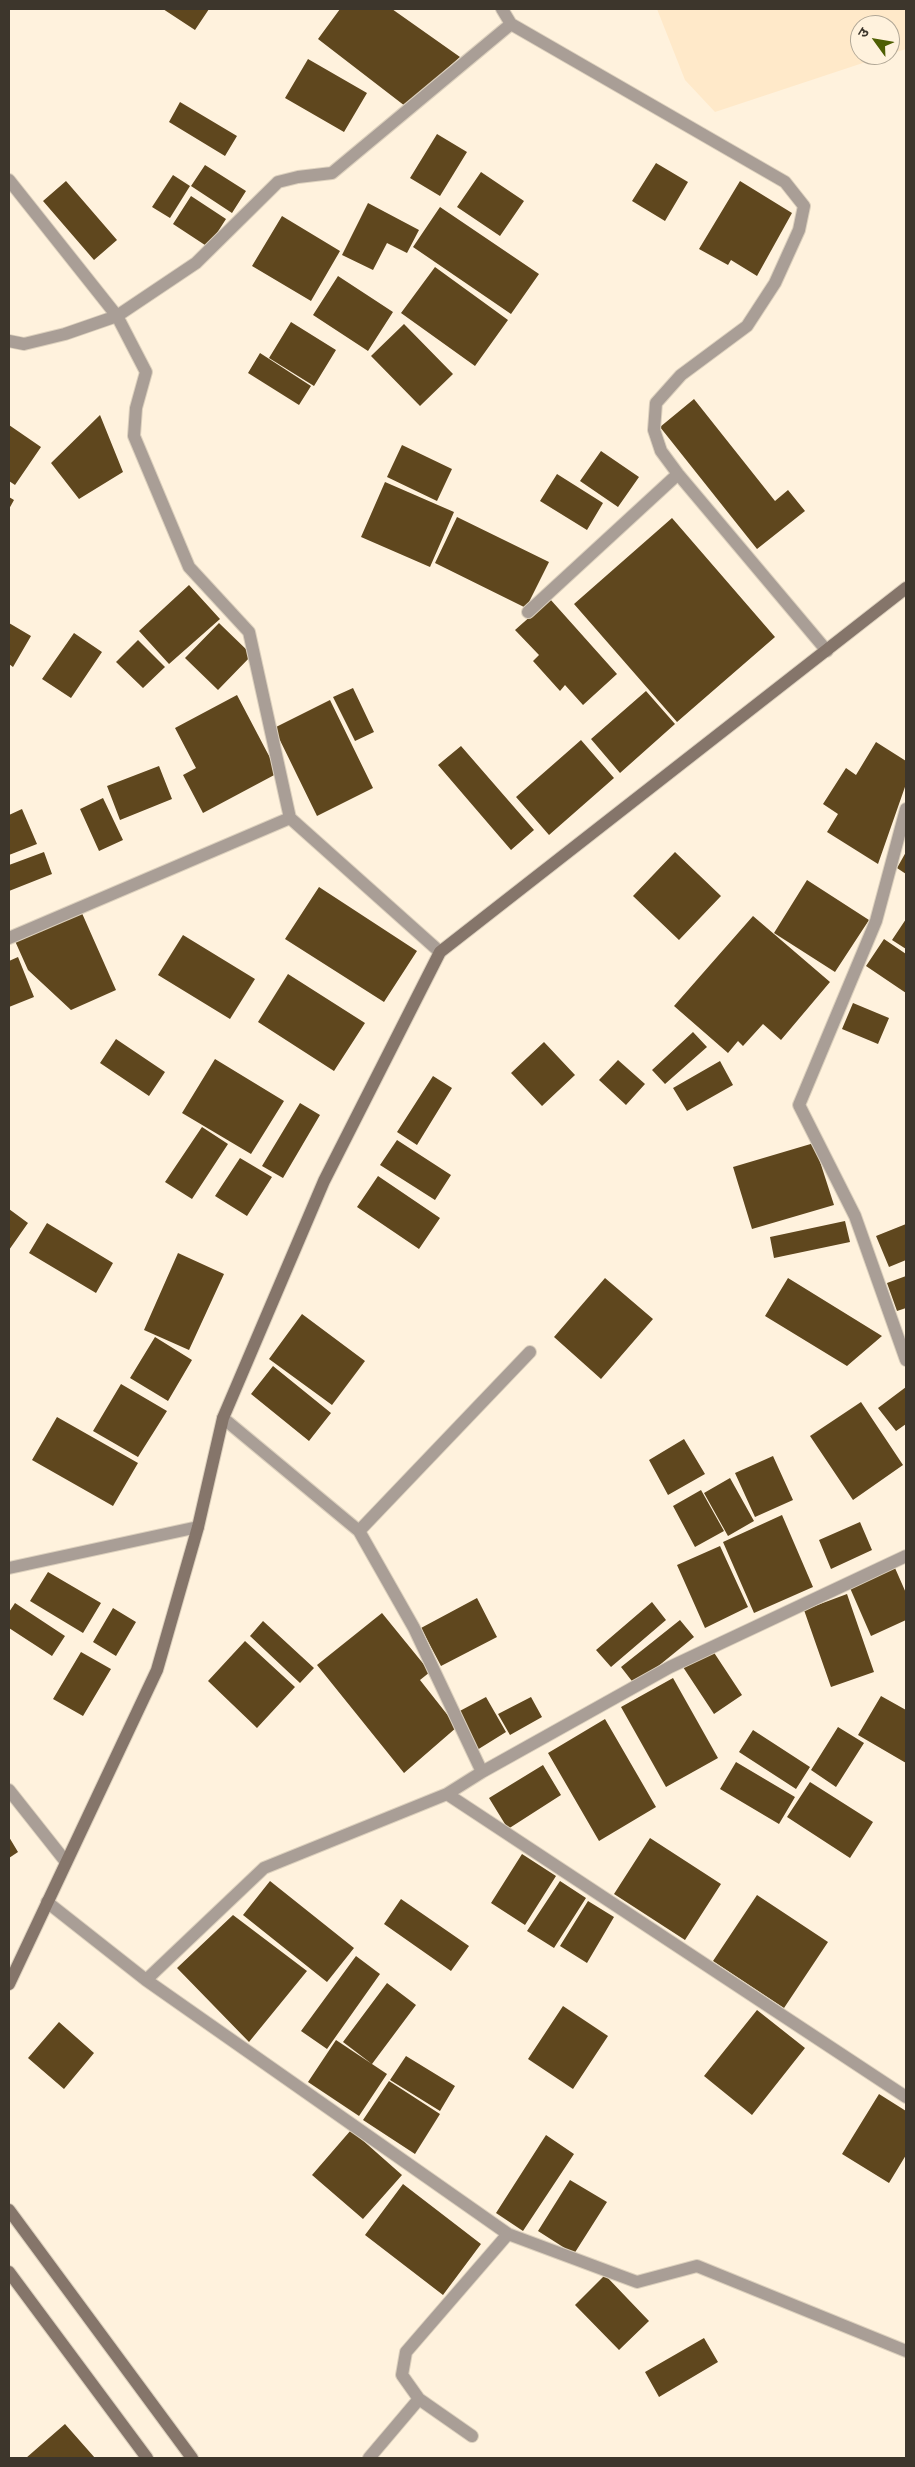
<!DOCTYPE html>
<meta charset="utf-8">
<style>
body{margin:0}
#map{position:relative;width:915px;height:2467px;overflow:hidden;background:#fff2dd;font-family:Inter,"Noto Sans Devanagari",sans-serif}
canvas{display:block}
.frame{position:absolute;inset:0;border:10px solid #3d362c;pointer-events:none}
.north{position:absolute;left:850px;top:15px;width:50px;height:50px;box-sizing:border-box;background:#fff2dd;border:1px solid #b1a796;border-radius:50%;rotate:302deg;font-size:14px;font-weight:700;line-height:20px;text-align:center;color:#3d362c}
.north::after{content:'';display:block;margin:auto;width:18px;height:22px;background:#4f5f03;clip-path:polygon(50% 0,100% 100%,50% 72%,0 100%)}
</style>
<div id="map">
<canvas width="915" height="2467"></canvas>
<div class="frame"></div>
<div class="north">उ</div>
</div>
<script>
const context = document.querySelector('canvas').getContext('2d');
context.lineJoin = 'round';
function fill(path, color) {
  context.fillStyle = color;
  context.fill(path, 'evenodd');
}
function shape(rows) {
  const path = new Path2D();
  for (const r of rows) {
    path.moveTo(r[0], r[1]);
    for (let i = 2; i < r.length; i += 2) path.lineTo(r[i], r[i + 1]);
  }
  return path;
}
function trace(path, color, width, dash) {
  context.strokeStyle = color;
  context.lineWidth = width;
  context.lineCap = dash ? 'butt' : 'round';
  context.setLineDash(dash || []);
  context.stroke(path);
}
fill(shape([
 [657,9,906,9,906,49,890,54,890,25,860,25,860,55,887,55,715,112,685,80]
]), '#ffe9c9');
fill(shape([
 [163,9,209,9,195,30],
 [340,9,392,9,460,57,405,106,318,39],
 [308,59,367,93,344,132,285,98],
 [180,102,237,136,225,156,169,122],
 [437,134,467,152,440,196,410,178],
 [656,163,688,182,665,221,632,201],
 [205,165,246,191,232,213,191,186],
 [481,172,524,201,500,236,457,207],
 [173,175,190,186,170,218,152,207],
 [66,181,117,240,94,260,43,201],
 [740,181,792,213,757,276,731,260,728,265,699,249],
 [191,196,226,219,208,247,173,224],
 [368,203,419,230,407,253,387,243,373,270,342,255],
 [440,207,539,274,511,314,413,247],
 [282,216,340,251,311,301,252,266],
 [435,267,508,320,475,366,401,313],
 [338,276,393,312,368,351,313,315],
 [291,322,336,350,314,386,269,358],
 [404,324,453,374,420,406,371,356],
 [260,353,311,386,299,405,248,373],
 [694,399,775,501,788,490,805,511,757,549,660,427],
 [100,415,123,472,79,499,51,463],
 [9,425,41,447,15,485,9,481],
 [402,445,452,469,437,501,387,477],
 [601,451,639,477,618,507,580,481],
 [557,474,603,503,587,530,540,501],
 [385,482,454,512,430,567,361,537],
 [9,497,14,500,9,509],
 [457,517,549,562,526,608,435,563],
 [672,518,775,637,677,722,574,604],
 [189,585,220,619,169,664,139,631],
 [550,599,617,674,583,705,565,685,560,691,533,661,539,655,515,630],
 [9,623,31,636,13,667,9,664],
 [219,623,252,655,218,690,185,658],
 [74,633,102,652,71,698,42,679],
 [138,640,165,667,143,688,116,662],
 [353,688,374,732,355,741,333,697],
 [646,691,675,724,620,773,591,739],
 [237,695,278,773,203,813,183,775,196,768,175,728],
 [330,700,373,788,317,816,274,728],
 [581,740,614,778,549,835,516,797],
 [876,742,906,761,906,784,878,864,827,832,838,814,823,804,846,768,856,775],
 [461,746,534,830,511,850,438,765],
 [159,766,172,799,120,820,107,786],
 [103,798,123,840,99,851,80,809],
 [22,809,37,844,9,855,9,815],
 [44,852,52,874,9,891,9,865],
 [675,852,721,896,679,940,633,896],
 [906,852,906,874,897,868],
 [807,880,869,920,835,972,774,933],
 [319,887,417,951,384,1002,285,939],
 [81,911,116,990,71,1010,28,970,15,941],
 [753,916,830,982,781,1040,763,1024,743,1046,738,1041,728,1053,674,1006],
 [906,919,906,949,892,940],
 [183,935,255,979,230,1019,158,975],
 [884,939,906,954,906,993,866,966],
 [18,957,34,997,9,1007,9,961],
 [288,974,365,1023,334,1071,258,1022],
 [853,1003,889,1018,878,1044,842,1029],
 [693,1032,707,1047,665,1084,652,1070],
 [116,1039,165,1072,149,1096,100,1063],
 [544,1042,575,1075,542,1106,511,1073],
 [215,1059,284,1101,251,1154,182,1113],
 [618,1060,645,1084,626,1105,599,1080],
 [720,1061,733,1085,687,1111,673,1088],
 [433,1076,452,1088,417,1145,397,1132],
 [300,1103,320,1115,283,1178,262,1166],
 [202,1127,228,1144,192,1199,165,1182],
 [397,1140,451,1175,435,1200,380,1165],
 [814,1143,834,1205,752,1229,733,1167],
 [240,1158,272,1177,247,1216,215,1196],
 [378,1176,440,1218,419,1249,357,1207],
 [9,1209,28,1223,9,1250],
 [845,1221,850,1242,774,1258,770,1237],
 [47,1223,113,1263,96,1293,29,1253],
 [906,1224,906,1260,889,1267,876,1236],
 [178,1253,224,1274,189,1350,144,1330],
 [906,1276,906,1308,897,1311,887,1283],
 [605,1278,653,1319,601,1379,554,1337],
 [788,1278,882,1336,847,1366,765,1316],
 [302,1314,365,1361,332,1405,269,1359],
 [155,1337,192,1360,168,1401,130,1378],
 [273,1366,331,1413,309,1441,251,1394],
 [121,1384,167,1411,138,1457,93,1431],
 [906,1387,906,1424,896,1431,878,1408],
 [861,1402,903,1465,853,1500,810,1436],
 [57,1417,138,1463,113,1506,32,1460],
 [684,1439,705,1474,668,1495,649,1460],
 [773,1456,793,1500,755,1517,735,1473],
 [730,1478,754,1521,728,1536,704,1493],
 [701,1490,724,1531,695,1547,673,1506],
 [782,1515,813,1587,754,1613,723,1542],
 [860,1522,872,1550,831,1569,819,1540],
 [720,1546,748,1607,705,1628,677,1565],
 [895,1568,906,1593,906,1620,871,1636,850,1588],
 [48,1572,101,1603,83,1633,30,1601],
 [847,1594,874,1672,831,1687,804,1610],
 [477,1598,497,1637,441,1666,421,1628],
 [652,1602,666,1620,611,1667,596,1650],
 [15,1603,65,1636,52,1656,9,1628,9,1612],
 [113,1608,136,1622,116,1656,93,1642],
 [382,1613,430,1672,420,1680,457,1727,404,1773,317,1665],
 [680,1620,694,1637,635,1685,621,1667],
 [263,1621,314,1668,300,1683,250,1636],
 [245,1641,295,1687,257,1728,208,1681],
 [711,1648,742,1695,714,1714,683,1667],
 [81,1652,111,1669,83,1716,53,1699],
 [673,1678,718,1758,666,1787,621,1707],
 [881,1696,906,1710,906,1763,858,1735],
 [486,1697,506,1732,477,1750,456,1713],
 [531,1697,542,1717,510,1735,498,1714],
 [605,1719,656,1807,599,1841,548,1753],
 [838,1727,864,1743,836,1787,811,1770],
 [753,1730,810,1767,796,1789,739,1752],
 [736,1762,795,1797,779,1824,720,1789],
 [543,1765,561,1795,508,1829,489,1798],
 [810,1782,873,1822,850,1858,787,1817],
 [9,1837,18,1852,9,1858],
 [650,1838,721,1884,685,1940,614,1894],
 [522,1854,556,1876,525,1925,491,1903],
 [270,1881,354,1948,327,1982,243,1915],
 [560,1881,586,1898,554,1948,527,1931],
 [757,1895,828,1942,784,2008,713,1961],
 [401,1899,469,1946,451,1971,384,1924],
 [588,1901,614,1917,587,1963,560,1946],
 [233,1915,307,1971,249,2042,177,1968],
 [356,1956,380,1974,327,2049,301,2031],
 [387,1983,416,2005,372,2064,343,2042],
 [563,2006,608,2036,573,2089,528,2059],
 [757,2010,805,2048,752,2115,704,2076],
 [59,2022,94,2053,64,2089,28,2058],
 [336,2040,387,2074,359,2116,308,2082],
 [406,2056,455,2086,440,2111,390,2080],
 [389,2081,440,2114,415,2154,363,2120],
 [879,2094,906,2111,906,2155,889,2183,842,2154],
 [351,2130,402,2175,363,2219,312,2175],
 [546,2135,574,2154,523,2231,496,2213],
 [570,2180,607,2202,574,2254,538,2231],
 [403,2184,481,2244,443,2295,365,2235],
 [605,2275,649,2321,619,2350,575,2305],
 [704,2338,718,2362,659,2397,645,2372],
 [65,2424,95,2458,26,2458]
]), '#5f471e');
const street = shape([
 [502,9,511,24,785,182,804,206,799,230,775,283,747,326,681,375,656,403,654,430,661,451,678,474,827,651],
 [9,180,117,316,146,372,136,408,134,436,189,567,249,632,290,818],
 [9,341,24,344,65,334,117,316,196,263,278,182,298,177,332,173,511,24],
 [528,612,678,474],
 [906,809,876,921,799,1105,855,1216,906,1360],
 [9,938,290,818,440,952],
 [223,1418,359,1531,414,1628,482,1772],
 [359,1531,530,1352],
 [9,1568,198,1527],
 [9,1790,66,1862],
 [447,1794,906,2097],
 [47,1902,146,1980,508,2234,637,2282,697,2266,906,2351],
 [146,1980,264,1868,447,1794,482,1772,670,1667,906,1556],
 [472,2436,419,2399,402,2375,406,2352,508,2234],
 [369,2458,419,2399]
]);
const secondary = shape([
 [9,1984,157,1670,198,1527,223,1418,324,1181,440,952,906,588],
 [9,2210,192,2458],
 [9,2272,147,2458]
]);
trace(street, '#dcd0bd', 14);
trace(secondary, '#dcd0bd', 14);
trace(street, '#a99e96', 12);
trace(secondary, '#85756a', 12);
</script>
